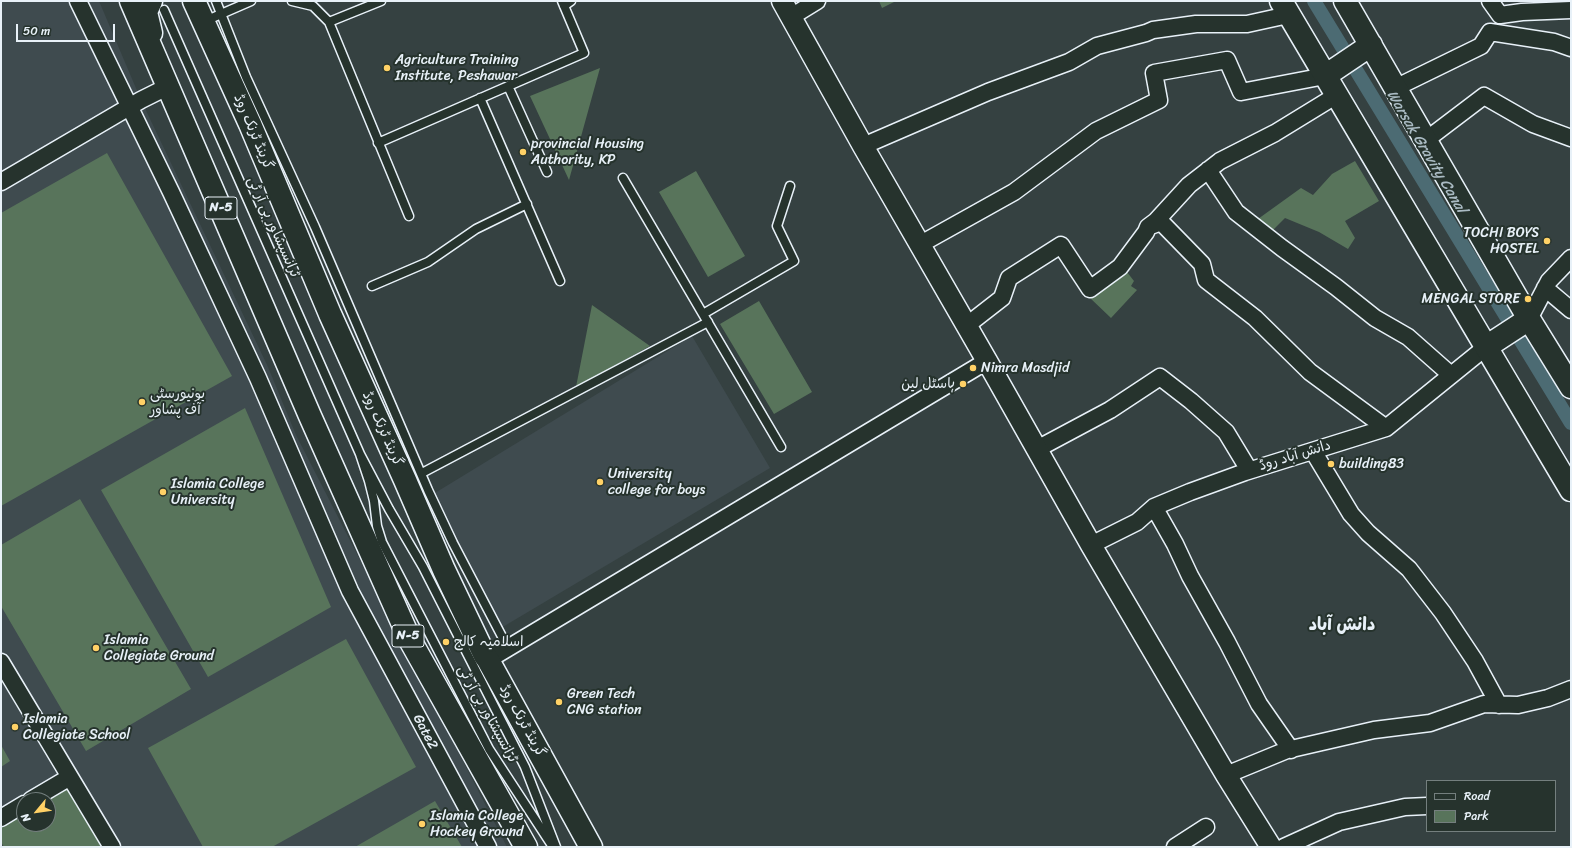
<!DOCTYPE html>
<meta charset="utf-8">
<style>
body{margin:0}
#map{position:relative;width:1572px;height:848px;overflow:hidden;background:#354141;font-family:Sriracha,sans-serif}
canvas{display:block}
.frame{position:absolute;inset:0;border:2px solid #e8f1f8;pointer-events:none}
.legend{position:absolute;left:1426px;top:780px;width:130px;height:52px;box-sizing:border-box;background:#26332d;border:1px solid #747f7e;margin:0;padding:5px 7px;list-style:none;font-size:12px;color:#e8f1f8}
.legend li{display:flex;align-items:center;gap:8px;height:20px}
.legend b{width:20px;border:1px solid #747f7e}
.north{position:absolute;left:16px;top:792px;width:40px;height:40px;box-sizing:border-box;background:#26332d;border:1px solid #747f7e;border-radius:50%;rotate:241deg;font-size:11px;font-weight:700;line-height:16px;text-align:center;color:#e8f1f8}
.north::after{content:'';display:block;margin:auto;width:14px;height:18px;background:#ffd166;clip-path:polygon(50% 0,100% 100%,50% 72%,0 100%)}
.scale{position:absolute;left:16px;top:24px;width:99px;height:18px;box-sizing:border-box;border:2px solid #e8f1f8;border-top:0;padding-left:5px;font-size:12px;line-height:14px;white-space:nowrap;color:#e8f1f8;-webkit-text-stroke:3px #26332d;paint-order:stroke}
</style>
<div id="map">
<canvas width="1572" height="848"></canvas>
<div class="frame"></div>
<ul class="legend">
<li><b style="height:5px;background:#26332d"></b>Road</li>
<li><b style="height:11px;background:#58745b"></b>Park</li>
</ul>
<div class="north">N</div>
<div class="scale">50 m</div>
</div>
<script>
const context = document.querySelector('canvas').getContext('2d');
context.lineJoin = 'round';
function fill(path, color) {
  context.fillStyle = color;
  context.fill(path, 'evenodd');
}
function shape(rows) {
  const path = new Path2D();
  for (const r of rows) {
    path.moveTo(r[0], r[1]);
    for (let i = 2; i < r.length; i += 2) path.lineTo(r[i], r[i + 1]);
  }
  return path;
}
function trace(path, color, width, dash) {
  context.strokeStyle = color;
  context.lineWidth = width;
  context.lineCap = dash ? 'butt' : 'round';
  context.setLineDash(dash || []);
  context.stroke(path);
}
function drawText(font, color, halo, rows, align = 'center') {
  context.font = font + ' Sriracha,"Playpen Sans Arabic",sans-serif';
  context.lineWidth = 4;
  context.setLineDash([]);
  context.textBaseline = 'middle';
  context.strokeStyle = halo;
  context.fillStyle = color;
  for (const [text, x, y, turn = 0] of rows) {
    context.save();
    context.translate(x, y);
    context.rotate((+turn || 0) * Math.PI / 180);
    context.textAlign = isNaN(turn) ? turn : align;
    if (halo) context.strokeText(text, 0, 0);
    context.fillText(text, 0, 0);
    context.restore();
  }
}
fill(shape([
 [1,1,99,1,141,100,268,367,296,435,507,847,1,847],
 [24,800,48,800,48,824,24,824],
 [692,336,770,468,501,628,430,496]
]), '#3f4b4f');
fill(shape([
 [879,1,896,1,882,8],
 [600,68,569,180,530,96],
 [107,153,232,376,1,506,1,213],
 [1355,161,1379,201,1345,221,1355,238,1348,249,1319,232,1285,218,1265,238,1251,224,1301,188,1313,195,1332,174],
 [696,171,745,256,708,277,659,192],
 [1123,267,1134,281,1131,286,1137,290,1111,318,1089,297],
 [759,301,812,392,774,414,720,324],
 [592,305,650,346,576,387],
 [245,408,331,607,208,677,101,490],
 [80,499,191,689,86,751,1,606,1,545],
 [346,639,416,767,272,847,203,847,148,748],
 [1,745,10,761,1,767],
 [70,777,112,847,4,847,1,842,1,818,24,804,24,824,48,824,48,800,31,800],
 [435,801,462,847,355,847]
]), '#58745b');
trace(shape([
 [1314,1,1571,423]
]), '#4c6b73', 14);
const service = shape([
 [216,1,246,77,315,227,428,490,453,543,508,648],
 [292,1,313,6,329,22,409,216],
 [564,6,571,1],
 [164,10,360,454],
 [205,21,251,1],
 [329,22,381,1],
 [508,86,547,172],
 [480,98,560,281],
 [378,143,584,53,562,1],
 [623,178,781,447],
 [372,286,428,262,476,229,527,204],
 [703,314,794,261,777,226,790,186],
 [422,473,708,322],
 [553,847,489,749,382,542,377,526,374,501,369,481,360,454,389,509,423,567,525,767,556,847]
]);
const minor = shape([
 [78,1,171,192,258,378,350,591,488,847],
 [1490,1,1500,15,1522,12,1571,10],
 [791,17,817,1],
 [1395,88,1481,46,1490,32,1554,42,1571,48],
 [1426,140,1484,96,1533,124,1571,138],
 [863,146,988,92,1069,62,1097,46,1146,33,1153,30,1196,24,1247,24,1288,15],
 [1208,170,1236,212,1282,248,1336,287,1375,318,1408,337,1451,375],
 [1,182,141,100,169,86],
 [1148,227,1161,222,1202,264,1206,280,1255,318,1310,372,1386,428],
 [919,245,1014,192,1096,131,1159,100,1154,73,1227,60,1241,92,1325,76],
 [1545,288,1571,310],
 [1529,319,1549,281,1571,258],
 [966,326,1002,298,1009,278,1061,245,1090,289,1120,267,1146,232,1148,227,1156,221,1189,185,1220,161,1275,133,1337,95],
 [1037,449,1110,410,1160,377,1191,401,1226,432,1249,470],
 [1313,451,1351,514,1368,533,1409,569,1443,613,1475,661,1499,705],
 [1154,507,1175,544,1190,576,1227,642,1259,704,1291,750],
 [1091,545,1137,522,1154,507,1190,492,1245,472,1386,428,1486,347],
 [488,660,987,361],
 [1,662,112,847],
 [1226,775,1287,750,1374,730,1430,723,1484,704,1518,705,1548,698,1571,689],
 [31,800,70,777],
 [1,818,24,804],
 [1175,847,1206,827],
 [1284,847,1339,822,1405,807,1427,806]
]);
const tertiary = shape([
 [782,1,863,146,987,361,1091,545,1226,775,1271,847]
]);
const secondary = shape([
 [1281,1,1571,490],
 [1345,1,1529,319,1571,387],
 [1325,76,1371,45],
 [1486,347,1529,319]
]);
const trunk = shape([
 [131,1,310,416,410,640,526,847],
 [151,1,146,12,151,33],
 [194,1,250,124,330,314,405,480,444,570,485,656,488,660,591,847]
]);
trace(service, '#e8f1f8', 11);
trace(minor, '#e8f1f8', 19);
trace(tertiary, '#e8f1f8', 23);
trace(secondary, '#e8f1f8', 25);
trace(trunk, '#e8f1f8', 25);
trace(service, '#26332d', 8);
trace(minor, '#26332d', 16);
trace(tertiary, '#26332d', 20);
trace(secondary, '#26332d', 22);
trace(trunk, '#26332d', 22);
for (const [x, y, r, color] of [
 [387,68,4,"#ffd166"],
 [523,152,4,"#ffd166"],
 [1547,241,4,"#ffd166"],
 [1528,299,4,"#ffd166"],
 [973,368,4,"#ffd166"],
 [963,384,4,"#ffd166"],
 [142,402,4,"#ffd166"],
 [1331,464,4,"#ffd166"],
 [600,482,4,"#ffd166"],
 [163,492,4,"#ffd166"],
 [446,642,4,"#ffd166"],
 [96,648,4,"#ffd166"],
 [559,702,4,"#ffd166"],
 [15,727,4,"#ffd166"],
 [422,824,4,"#ffd166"]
]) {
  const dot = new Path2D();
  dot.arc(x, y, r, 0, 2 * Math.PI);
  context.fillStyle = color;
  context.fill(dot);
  trace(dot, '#26332d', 1.5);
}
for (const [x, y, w] of [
 [221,208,32],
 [408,636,32]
]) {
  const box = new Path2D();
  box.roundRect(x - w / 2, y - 11, w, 22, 3);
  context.fillStyle = '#26332d';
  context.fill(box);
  trace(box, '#e8f1f8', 1);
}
drawText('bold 13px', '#e8f1f8', null, [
 ["N-5",221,208],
 ["N-5",408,636]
]);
drawText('14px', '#e8f1f8', '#26332d', [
 ["Agriculture Training",395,60],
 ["Institute, Peshawar",395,76],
 ["provincial Housing",531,144],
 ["Authority, KP",531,160],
 ["TOCHI BOYS",1539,233,"right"],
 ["HOSTEL",1539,249,"right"],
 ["MENGAL STORE",1520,299,"right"],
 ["Nimra Masdjid",981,368],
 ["ہاسٹل لین",955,384,"right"],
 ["یونیورسٹی",150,394],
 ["آف پشاور",150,410],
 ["building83",1339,464],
 ["University",608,474],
 ["college for boys",608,490],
 ["Islamia College",171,484],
 ["University",171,500],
 ["Islamia",104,640],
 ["Collegiate Ground",104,656],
 ["اسلامیہ کالج",454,642],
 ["Green Tech",567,694],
 ["CNG station",567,710],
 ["Islamia",23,719],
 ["Collegiate School",23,735],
 ["Islamia College",430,816],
 ["Hockey Ground",430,832]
], 'left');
drawText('14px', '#e8f1f8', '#26332d', [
 ["گرینڈ ٹرنک روڈ",253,132,67],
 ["ٹرانسپشاور بی آر ٹی",273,227,66],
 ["گرینڈ ٹرنک روڈ",382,429,66],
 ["دانش آباد روڈ",1295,456,-17],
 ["ٹرانسپشاور بی آر ٹی",487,714,61],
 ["گرینڈ ٹرنک روڈ",522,721,61],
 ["Gate2",425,732,62]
]);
drawText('italic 15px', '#aabbc3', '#26332d', [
 ["Warsak Gravity Canal",1426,152,59]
]);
drawText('bold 18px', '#e8f1f8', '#26332d', [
 ["دانش آباد",1342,625]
]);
</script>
